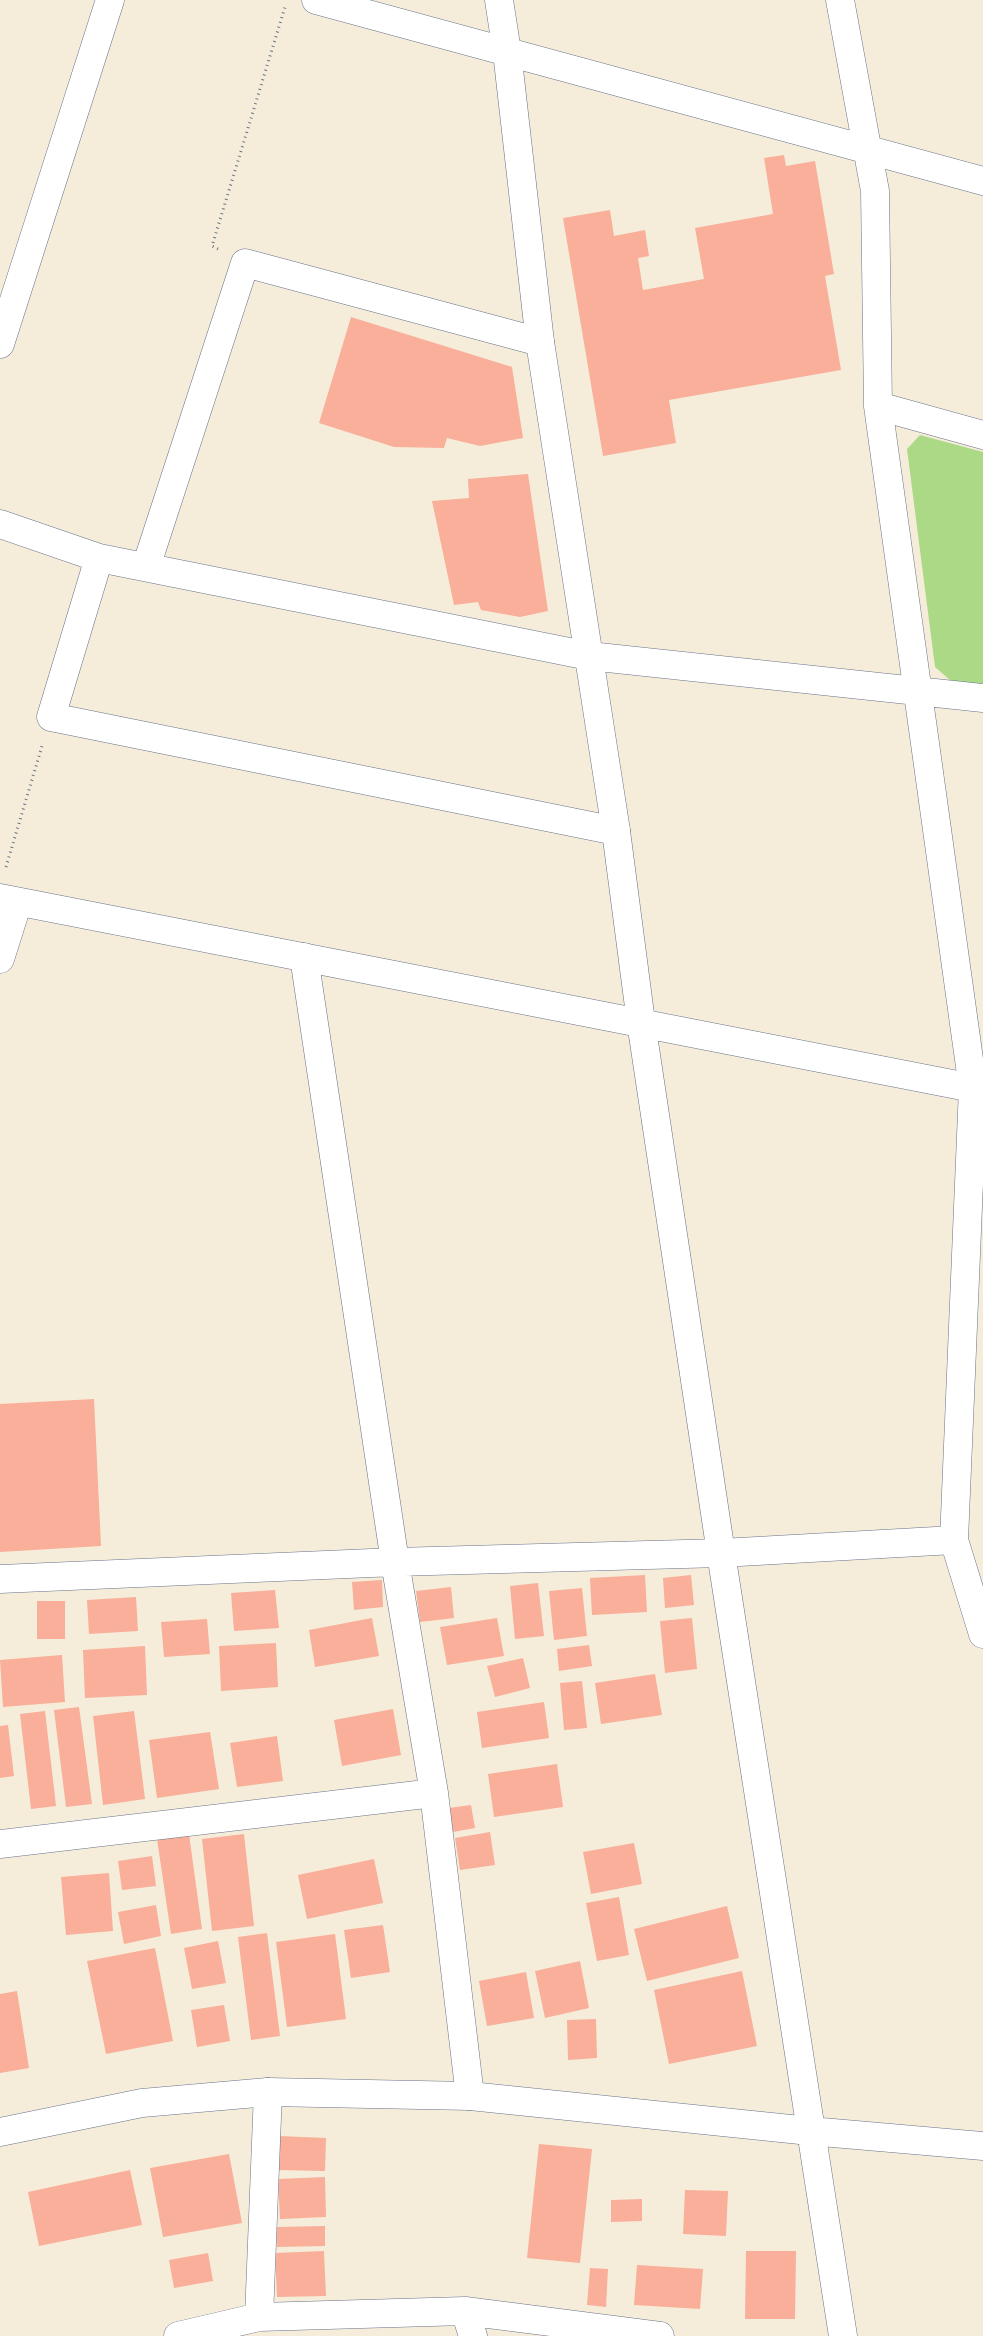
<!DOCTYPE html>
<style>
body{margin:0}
canvas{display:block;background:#f5edda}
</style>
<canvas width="983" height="2336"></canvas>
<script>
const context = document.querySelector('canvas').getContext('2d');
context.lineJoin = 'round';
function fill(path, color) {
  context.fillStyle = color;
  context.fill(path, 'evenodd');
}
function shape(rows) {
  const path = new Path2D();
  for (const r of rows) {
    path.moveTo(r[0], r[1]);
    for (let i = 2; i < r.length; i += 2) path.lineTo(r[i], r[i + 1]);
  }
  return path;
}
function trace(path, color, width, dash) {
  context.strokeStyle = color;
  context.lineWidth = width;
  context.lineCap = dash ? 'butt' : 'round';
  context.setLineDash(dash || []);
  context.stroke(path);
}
fill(shape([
 [920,435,983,452,983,684,951,681,935,667,907,449]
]), '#acd985');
fill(shape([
 [784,155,786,166,815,161,834,274,825,276,841,370,669,400,676,443,603,456,563,218,610,210,614,236,645,230,649,256,638,258,643,290,704,279,695,228,773,214,764,158],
 [351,317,512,367,523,438,480,446,447,438,444,448,394,447,319,423],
 [528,474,548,611,520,617,481,610,478,602,454,605,432,501,469,498,468,479],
 [94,1399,101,1546,0,1552,0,1404],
 [645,1575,647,1612,592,1615,590,1578],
 [691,1575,694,1605,665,1608,663,1578],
 [382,1580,383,1607,354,1610,352,1582],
 [538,1583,544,1636,515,1639,510,1586],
 [451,1587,454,1618,420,1622,416,1591],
 [582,1588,587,1636,554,1640,549,1591],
 [275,1590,279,1628,234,1631,231,1593],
 [136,1597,138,1631,89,1634,87,1600],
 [37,1601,65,1601,65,1639,37,1639],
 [372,1618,379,1656,315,1667,309,1630],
 [497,1618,504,1656,447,1665,440,1627],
 [692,1618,697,1669,665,1673,660,1621],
 [207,1619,210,1654,164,1657,161,1622],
 [276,1643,278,1687,221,1691,219,1646],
 [589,1645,592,1666,559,1671,557,1649],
 [145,1646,147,1695,85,1698,83,1650],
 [62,1655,65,1702,3,1707,0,1660],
 [523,1658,530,1688,495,1697,487,1666],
 [655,1674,662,1715,601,1724,595,1683],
 [582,1681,587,1728,564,1730,560,1683],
 [544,1702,549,1738,482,1748,477,1712],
 [79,1707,92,1804,66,1807,54,1710],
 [393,1709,401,1755,342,1766,334,1720],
 [45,1711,56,1806,31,1809,20,1714],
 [134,1711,145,1799,103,1805,93,1716],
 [8,1725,14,1776,0,1778,0,1726],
 [210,1732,219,1789,157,1798,149,1740],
 [277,1736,283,1781,237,1787,230,1743],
 [557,1764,563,1807,494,1817,488,1774],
 [471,1805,475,1828,453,1832,449,1808],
 [490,1832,495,1865,460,1870,455,1838],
 [189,1834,202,1929,171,1934,157,1839],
 [244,1834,254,1926,212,1931,202,1839],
 [634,1843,642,1884,591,1894,583,1852],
 [152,1856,156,1886,122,1890,118,1861],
 [374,1859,383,1903,307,1919,298,1875],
 [109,1873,113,1931,66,1935,61,1877],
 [619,1897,629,1955,597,1961,586,1903],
 [156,1905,161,1936,124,1944,118,1912],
 [727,1906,739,1958,647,1981,634,1929],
 [383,1925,390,1972,351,1978,344,1930],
 [267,1933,280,2036,251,2040,238,1937],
 [335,1934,346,2019,287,2027,276,1942],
 [218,1941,226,1983,192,1989,184,1948],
 [155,1948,173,2041,106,2054,87,1961],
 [580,1961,589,2008,545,2018,535,1971],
 [742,1971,757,2046,669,2064,654,1990],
 [526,1972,534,2018,487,2026,479,1981],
 [17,1991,29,2068,0,2073,0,1994],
 [224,2005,230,2041,197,2047,191,2010],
 [596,2019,597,2058,568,2060,567,2020],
 [279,2136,326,2138,325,2171,277,2170],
 [539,2144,592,2149,580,2263,527,2258],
 [229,2154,242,2223,163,2237,150,2168],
 [130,2170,142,2225,39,2246,28,2192],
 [325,2177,326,2217,280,2219,278,2179],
 [685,2190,728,2191,726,2236,683,2234],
 [642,2199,642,2221,611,2222,611,2200],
 [325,2226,325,2246,277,2247,276,2227],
 [324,2251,326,2296,277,2297,275,2253],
 [746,2251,796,2251,795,2319,745,2319],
 [208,2253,213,2281,174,2288,169,2260],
 [637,2265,703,2269,700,2309,634,2305],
 [590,2268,608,2269,606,2307,587,2305]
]), '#f9af99');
const minor = shape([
 [316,0,983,181],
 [840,0,875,191,878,406,973,1088,954,1540,983,1634],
 [0,344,110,0],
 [878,406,983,435],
 [0,524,99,558,589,656,983,698],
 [99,558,51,717,616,831],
 [146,567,245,263,540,342],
 [304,957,395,1562,434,1793,470,2096],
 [0,959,18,902],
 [0,1579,395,1562,721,1553,954,1540],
 [0,1844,434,1793],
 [465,2311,473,2336],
 [259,2317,268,2092],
 [178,2336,259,2317,465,2311,660,2336]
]);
const tertiary = shape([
 [499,0,507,52,540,342,616,831,641,1022,721,1553,843,2336],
 [0,898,983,1090],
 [0,2132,142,2103,268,2092,470,2096,810,2131,983,2146]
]);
trace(minor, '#677289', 29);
trace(tertiary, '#677289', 29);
trace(shape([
 [218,249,212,246,285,7],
 [6,867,42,746]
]), '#677289', 3, [1, 4]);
trace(minor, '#fff', 28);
trace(tertiary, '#fff', 28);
</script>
